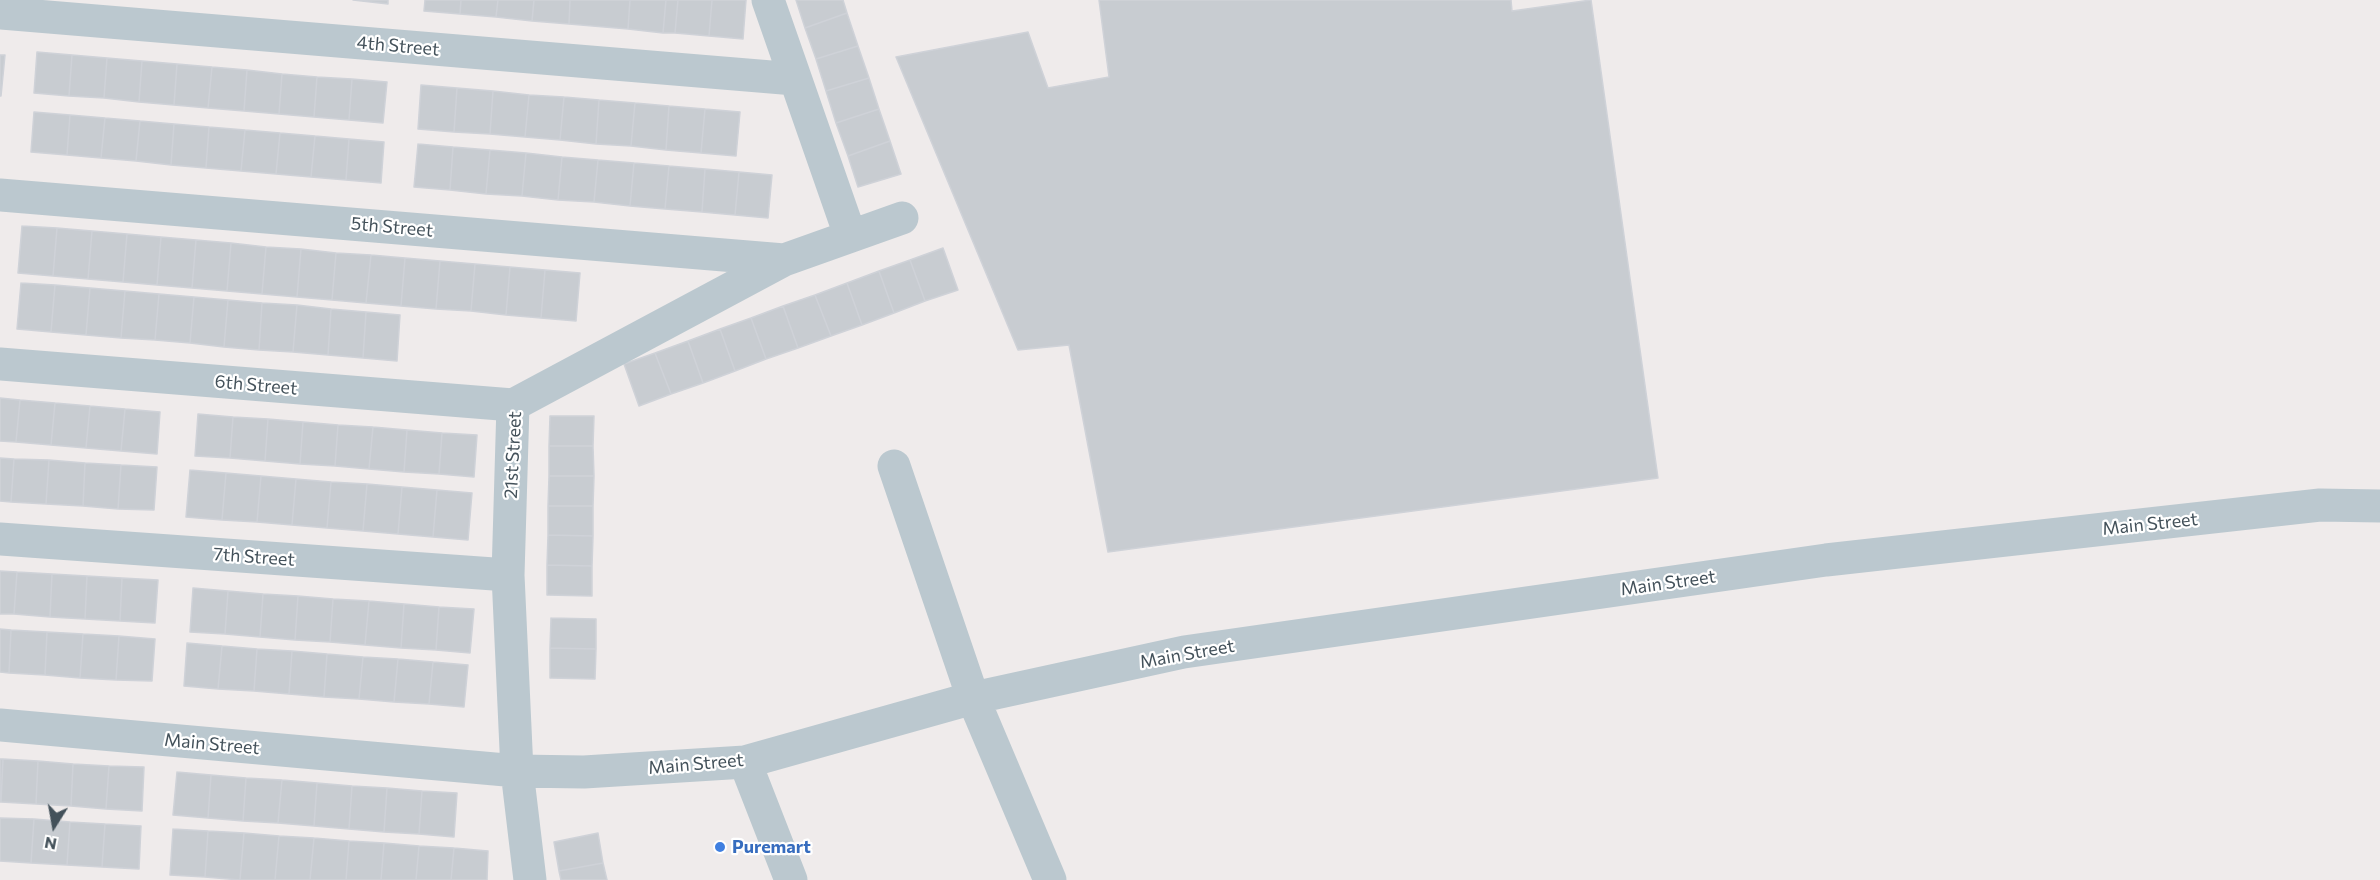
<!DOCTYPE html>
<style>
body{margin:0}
#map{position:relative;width:2380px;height:880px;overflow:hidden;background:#efebeb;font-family:Commissioner,sans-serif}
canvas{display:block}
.north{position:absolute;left:24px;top:796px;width:60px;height:60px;-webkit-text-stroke:4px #fff;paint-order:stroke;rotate:191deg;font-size:16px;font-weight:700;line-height:24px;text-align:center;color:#43515a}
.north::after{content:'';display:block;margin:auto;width:21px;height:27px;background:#43515a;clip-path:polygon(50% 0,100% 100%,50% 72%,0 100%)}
</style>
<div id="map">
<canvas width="2380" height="880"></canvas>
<div class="north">N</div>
</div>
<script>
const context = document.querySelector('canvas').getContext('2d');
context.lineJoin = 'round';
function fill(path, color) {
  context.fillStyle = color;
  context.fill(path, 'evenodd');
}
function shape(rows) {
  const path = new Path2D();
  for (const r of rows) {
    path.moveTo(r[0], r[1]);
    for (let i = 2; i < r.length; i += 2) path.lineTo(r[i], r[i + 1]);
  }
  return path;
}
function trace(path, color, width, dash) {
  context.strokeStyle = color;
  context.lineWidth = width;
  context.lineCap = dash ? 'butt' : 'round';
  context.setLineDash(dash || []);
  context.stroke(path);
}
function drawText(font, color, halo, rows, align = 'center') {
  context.font = font + ' Commissioner,sans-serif';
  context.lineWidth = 4.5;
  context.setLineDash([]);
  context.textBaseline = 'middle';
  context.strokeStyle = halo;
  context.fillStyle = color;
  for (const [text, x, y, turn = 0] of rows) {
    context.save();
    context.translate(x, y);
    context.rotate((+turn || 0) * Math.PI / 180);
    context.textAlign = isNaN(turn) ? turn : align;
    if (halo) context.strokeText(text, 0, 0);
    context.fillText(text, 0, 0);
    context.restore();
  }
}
const building = shape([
 [353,0,388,0,388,4,353,0],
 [425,0,461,0,460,14,424,11,425,0],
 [461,0,498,0,496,17,460,14,461,0],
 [498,0,534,0,532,21,496,17,498,0],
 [534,0,570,0,569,24,532,21,534,0],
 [570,0,630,0,628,29,569,24,570,0],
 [630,0,666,0,663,33,628,29,630,0],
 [666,0,678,0,675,33,663,33,666,0],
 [678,0,712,0,709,36,675,33,678,0],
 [712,0,746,0,743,39,709,36,712,0],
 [796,0,843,0,847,13,805,28,796,0],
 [1099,0,1511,0,1512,11,1591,0,1658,478,1108,552,1069,345,1018,350,896,57,1028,32,1048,88,1109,77,1099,0],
 [847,13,858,46,816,59,805,28,847,13],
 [858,46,869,78,826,91,816,59,858,46],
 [37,52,72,55,69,96,34,93,37,52],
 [0,55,5,55,1,96,0,96,0,55],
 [72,55,107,58,104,98,69,96,72,55],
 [107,58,142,61,139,102,104,98,107,58],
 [142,61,177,64,174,105,139,102,142,61],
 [177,64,212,67,208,108,174,105,177,64],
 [212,67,247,70,244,111,208,108,212,67],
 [247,70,282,74,279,114,244,111,247,70],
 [282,74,317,77,314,117,279,114,282,74],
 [317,77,352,79,349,120,314,117,317,77],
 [869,78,879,109,836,123,826,91,869,78],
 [352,79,387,82,383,123,349,120,352,79],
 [421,85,457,88,454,132,418,129,421,85],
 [457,88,493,91,490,134,454,132,457,88],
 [493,91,529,95,525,137,490,134,493,91],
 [529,95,564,97,560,140,525,137,529,95],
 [564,97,599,100,596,144,560,140,564,97],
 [599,100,635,103,631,146,596,144,599,100],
 [635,103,669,106,666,150,631,146,635,103],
 [669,106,705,109,701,153,666,150,669,106],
 [705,109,740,112,736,156,701,153,705,109],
 [879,109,890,141,848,156,836,123,879,109],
 [34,112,70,115,67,155,31,152,34,112],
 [70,115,105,118,101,158,67,155,70,115],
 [105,118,140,121,136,161,101,158,105,118],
 [140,121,174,124,171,165,136,161,140,121],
 [174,124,209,127,206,168,171,165,174,124],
 [209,127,245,130,241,171,206,168,209,127],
 [245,130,280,133,276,174,241,171,245,130],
 [280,133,315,136,311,177,276,174,280,133],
 [315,136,349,139,346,180,311,177,315,136],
 [349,139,384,142,381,183,346,180,349,139],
 [890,141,901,174,858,187,848,156,890,141],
 [418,144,453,147,450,190,414,187,418,144],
 [453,147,490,150,486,194,450,190,453,147],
 [490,150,526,153,522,196,486,194,490,150],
 [526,153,562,157,558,200,522,196,526,153],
 [562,157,598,160,594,202,558,200,562,157],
 [598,160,634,163,630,206,594,202,598,160],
 [634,163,669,166,665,209,630,206,634,163],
 [669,166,705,169,702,212,665,209,669,166],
 [705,169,739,172,735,215,702,212,705,169],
 [739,172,772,175,768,218,735,215,739,172],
 [22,226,57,228,53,276,18,273,22,226],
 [57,228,92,231,88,279,53,276,57,228],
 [92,231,127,234,123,282,88,279,92,231],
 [127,234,161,237,157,285,123,282,127,234],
 [161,237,196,240,192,288,157,285,161,237],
 [196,240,231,243,227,291,192,288,196,240],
 [231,243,266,247,262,294,227,291,231,243],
 [266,247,301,249,297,297,262,294,266,247],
 [943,248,958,290,925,301,910,260,943,248],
 [301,249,336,253,332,300,297,297,301,249],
 [336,253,371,255,366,303,332,300,336,253],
 [371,255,405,258,401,306,366,303,371,255],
 [405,258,440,261,436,309,401,306,405,258],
 [910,260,925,301,894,313,879,271,910,260],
 [440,261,475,264,471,311,436,309,440,261],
 [475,264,510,267,506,315,471,311,475,264],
 [510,267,545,270,541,318,506,315,510,267],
 [545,270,580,273,576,321,541,318,545,270],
 [879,271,894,313,862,325,847,283,879,271],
 [21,283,55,285,51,332,17,329,21,283],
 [847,283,862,325,831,336,815,295,847,283],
 [55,285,90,288,86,335,51,332,55,285],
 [90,288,125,291,121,338,86,335,90,288],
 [125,291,159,294,155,340,121,338,125,291],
 [159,294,194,297,190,343,155,340,159,294],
 [815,295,831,336,798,348,783,306,815,295],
 [194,297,228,300,224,347,190,343,194,297],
 [228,300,262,303,259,350,224,347,228,300],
 [262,303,297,305,293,352,259,350,262,303],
 [297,305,331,309,328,355,293,352,297,305],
 [783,306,798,348,766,359,751,318,783,306],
 [331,309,366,312,363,358,328,355,331,309],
 [366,312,400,315,397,361,363,358,366,312],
 [751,318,766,359,735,371,720,329,751,318],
 [720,329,735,371,703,383,688,341,720,329],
 [688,341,703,383,671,394,655,353,688,341],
 [655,353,671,394,639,406,624,364,655,353],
 [0,398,20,400,16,442,0,441,0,398],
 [20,400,55,403,51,445,16,442,20,400],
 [55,403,90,406,86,448,51,445,55,403],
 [90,406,125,409,121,451,86,448,90,406],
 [125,409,160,412,157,454,121,451,125,409],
 [198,414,233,417,230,458,195,456,198,414],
 [550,416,594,416,593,446,549,446,550,416],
 [233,417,268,419,265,461,230,458,233,417],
 [268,419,303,422,300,464,265,461,268,419],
 [303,422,338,425,335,466,300,464,303,422],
 [338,425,373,427,369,469,335,466,338,425],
 [373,427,407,430,404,472,369,469,373,427],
 [407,430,442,433,439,474,404,472,407,430],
 [442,433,477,435,474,477,439,474,442,433],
 [549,446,593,446,594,476,549,476,549,446],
 [0,458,14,459,11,502,0,501,0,458],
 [14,459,49,460,46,504,11,502,14,459],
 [49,460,85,463,83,506,46,504,49,460],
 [85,463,121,465,118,509,83,506,85,463],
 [121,465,157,467,154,510,118,509,121,465],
 [190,470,226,473,222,520,186,517,190,470],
 [226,473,261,476,257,522,222,520,226,473],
 [261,476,296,479,292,525,257,522,261,476],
 [549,476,594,476,593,506,548,506,549,476],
 [296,479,331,482,327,528,292,525,296,479],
 [331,482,367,484,363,531,327,528,331,482],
 [367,484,402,487,398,534,363,531,367,484],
 [402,487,437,490,433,537,398,534,402,487],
 [437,490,472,493,468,540,433,537,437,490],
 [548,506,593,506,593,536,548,535,548,506],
 [548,535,593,536,592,566,547,565,548,535],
 [547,565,592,566,592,596,547,595,547,565],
 [0,571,17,572,14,614,0,614,0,571],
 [17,572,52,574,50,617,14,614,17,572],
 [52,574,87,576,85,619,50,617,52,574],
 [87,576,122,578,120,621,85,619,87,576],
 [122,578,158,580,155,623,120,621,122,578],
 [193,588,228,591,225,634,190,632,193,588],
 [228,591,263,594,260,637,225,634,228,591],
 [263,594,298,596,295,640,260,637,263,594],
 [298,596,333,599,330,642,295,640,298,596],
 [333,599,369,601,365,645,330,642,333,599],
 [369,601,404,604,401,648,365,645,369,601],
 [404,604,439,607,436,650,401,648,404,604],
 [439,607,474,609,470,653,436,650,439,607],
 [551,618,596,619,596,649,550,648,551,618],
 [0,629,11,630,9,673,0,672,0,629],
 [11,630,47,632,45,675,9,673,11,630],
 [47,632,83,634,80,678,45,675,47,632],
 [83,634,119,636,116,680,80,678,83,634],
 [119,636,155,639,152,681,116,680,119,636],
 [187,643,222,646,218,689,184,686,187,643],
 [222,646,257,649,254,691,218,689,222,646],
 [550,648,596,649,595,679,550,678,550,648],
 [257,649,292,651,289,694,254,691,257,649],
 [292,651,327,654,324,697,289,694,292,651],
 [327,654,363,657,359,699,324,697,327,654],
 [363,657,398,659,394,702,359,699,363,657],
 [398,659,433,662,429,704,394,702,398,659],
 [433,662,468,665,464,707,429,704,433,662],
 [0,759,3,759,1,802,0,802,0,759],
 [3,759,38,761,36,804,1,802,3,759],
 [38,761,73,764,71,806,36,804,38,761],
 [73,764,109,766,106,809,71,806,73,764],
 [109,766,144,767,142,811,106,809,109,766],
 [177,772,211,775,208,818,173,815,177,772],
 [211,775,246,778,243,821,208,818,211,775],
 [246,778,282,780,278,823,243,821,246,778],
 [282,780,317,783,314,826,278,823,282,780],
 [317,783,352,786,349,829,314,826,317,783],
 [352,786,387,788,384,832,349,829,352,786],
 [387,788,422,791,419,834,384,832,387,788],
 [422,791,457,793,454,837,419,834,422,791],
 [0,818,34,819,31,863,0,861,0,818],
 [34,819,70,822,67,865,31,863,34,819],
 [70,822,105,824,102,867,67,865,70,822],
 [105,824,141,826,139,869,102,867,105,824],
 [173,829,208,831,205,877,170,875,173,829],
 [208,831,244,833,240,880,205,877,208,831],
 [244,833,279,836,275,880,240,880,244,833],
 [598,833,603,863,559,871,554,842,598,833],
 [279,836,314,838,310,880,275,880,279,836],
 [314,838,349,841,346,880,310,880,314,838],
 [349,841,384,843,381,880,346,880,349,841],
 [384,843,419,846,416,880,381,880,384,843],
 [419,846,454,848,451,880,416,880,419,846],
 [454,848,488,851,487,880,451,880,454,848],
 [603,863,607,880,561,880,559,871,603,863]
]);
fill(building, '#c8ccd1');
trace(building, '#cfd2d8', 1.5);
trace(shape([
 [768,0,850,235],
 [0,13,795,79],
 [0,195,784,260],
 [0,364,513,405],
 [513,405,508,575,517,771,530,880],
 [513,405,784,260,902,218],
 [894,466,973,698,1050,880],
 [0,539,508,575],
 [0,725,517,771,584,772,745,762,973,698,1184,652,1826,560,2320,505,2380,506],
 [745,762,791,880]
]), '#bbc8cf', 33);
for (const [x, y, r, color] of [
 [720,847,6,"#3f7fe0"]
]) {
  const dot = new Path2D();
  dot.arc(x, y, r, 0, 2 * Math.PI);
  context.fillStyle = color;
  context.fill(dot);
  trace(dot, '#fff', 2);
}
drawText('18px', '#43515a', '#fff', [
 ["4th Street",398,46,5],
 ["5th Street",392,227,5],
 ["6th Street",256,385,5],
 ["21st Street",513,455,-87],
 ["Main Street",2150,524,-6],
 ["7th Street",254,557,4],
 ["Main Street",1668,583,-8],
 ["Main Street",1187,654,-10],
 ["Main Street",212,744,5],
 ["Main Street",696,764,-5]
]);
drawText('bold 18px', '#366cbe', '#fff', [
 ["Puremart",732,847]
], 'left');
</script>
